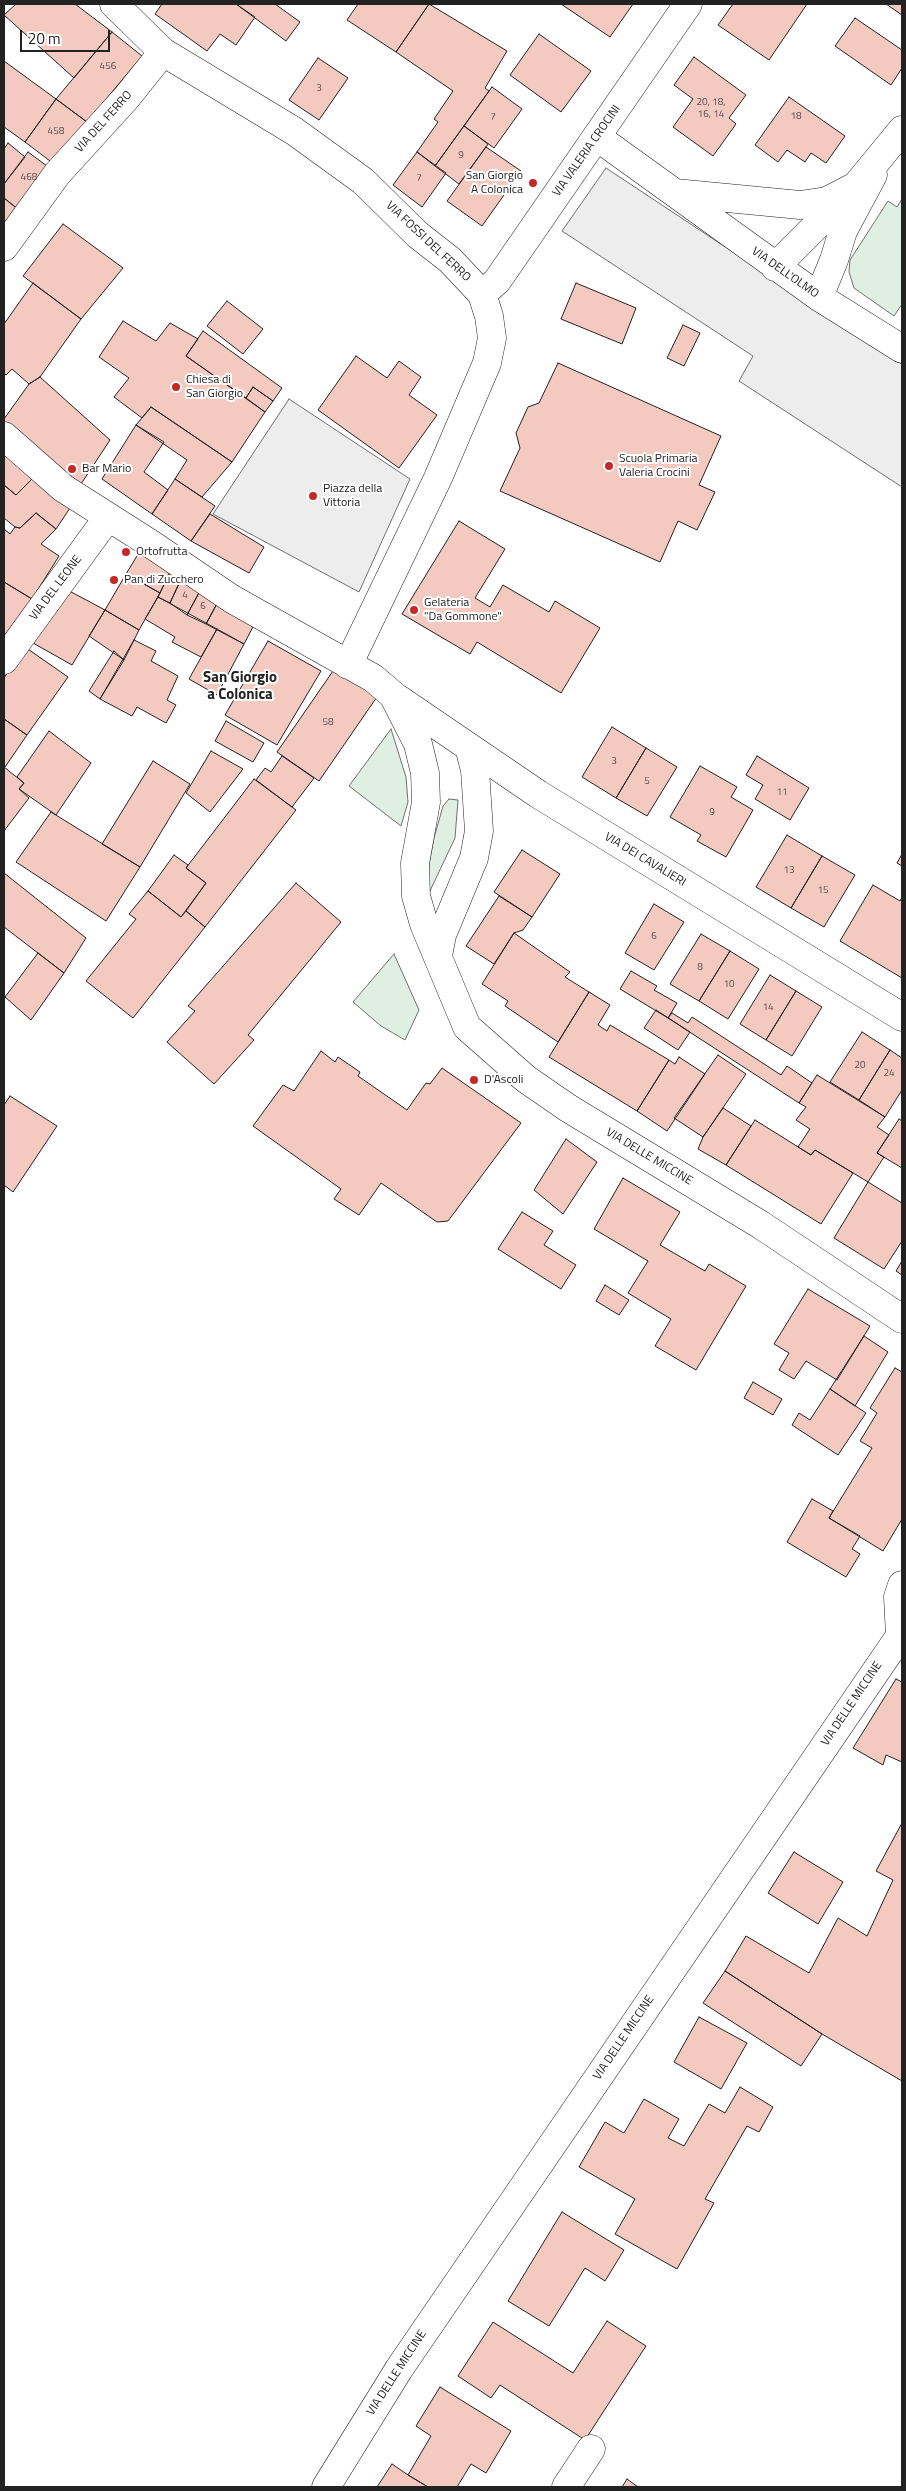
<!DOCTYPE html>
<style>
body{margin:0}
#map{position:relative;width:906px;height:2491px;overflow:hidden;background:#fff;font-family:"Titillium Web",sans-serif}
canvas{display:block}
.frame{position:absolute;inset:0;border:5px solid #222;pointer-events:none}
.scale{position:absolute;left:20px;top:30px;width:90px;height:22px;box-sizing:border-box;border:2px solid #222;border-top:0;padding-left:6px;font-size:15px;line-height:18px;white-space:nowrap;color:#222;-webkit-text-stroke:4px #fff;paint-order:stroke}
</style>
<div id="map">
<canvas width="906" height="2491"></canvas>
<div class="frame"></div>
<div class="scale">20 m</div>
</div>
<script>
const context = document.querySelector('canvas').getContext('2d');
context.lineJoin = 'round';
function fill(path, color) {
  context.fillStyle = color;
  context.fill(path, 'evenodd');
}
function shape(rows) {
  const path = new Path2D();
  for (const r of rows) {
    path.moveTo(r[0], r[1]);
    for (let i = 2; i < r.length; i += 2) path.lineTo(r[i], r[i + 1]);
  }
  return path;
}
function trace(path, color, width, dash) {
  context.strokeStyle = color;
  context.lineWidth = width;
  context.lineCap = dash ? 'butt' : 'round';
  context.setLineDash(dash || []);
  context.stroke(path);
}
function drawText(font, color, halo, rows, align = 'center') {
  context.font = font + ' "Titillium Web",sans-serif';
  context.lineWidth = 4;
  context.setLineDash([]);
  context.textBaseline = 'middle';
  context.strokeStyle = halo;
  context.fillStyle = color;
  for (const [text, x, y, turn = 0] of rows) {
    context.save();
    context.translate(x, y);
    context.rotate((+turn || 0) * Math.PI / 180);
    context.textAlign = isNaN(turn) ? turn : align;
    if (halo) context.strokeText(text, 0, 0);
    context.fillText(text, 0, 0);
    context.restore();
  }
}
const green = shape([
 [902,199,902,304,894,316,854,288,849,272,850,260,888,201,897,207,902,199],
 [391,729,406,777,408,802,401,826,349,786,391,729],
 [449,799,458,800,455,838,429,893,428,870,434,838,443,806,449,799],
 [394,954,419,1010,405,1040,381,1026,353,1002,394,954]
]);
fill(green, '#e0efe3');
trace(green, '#6f6f6f', 1);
const parking = shape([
 [606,168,902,364,902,487,739,381,753,356,562,231,606,168],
 [289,399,410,479,359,592,213,514,289,399]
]);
fill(parking, '#ededed');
trace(parking, '#6f6f6f', 1);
const building = shape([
 [16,4,75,4,112,32,74,78,4,15,16,4],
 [162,4,236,4,255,17,236,45,220,34,207,51,155,14,162,4],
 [236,4,275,4,300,22,286,41,236,4],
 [358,4,429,4,396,52,347,20,358,4],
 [429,4,507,51,485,88,489,91,435,166,417,152,438,122,434,119,453,91,396,52,429,4],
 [561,4,633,4,610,37,561,4],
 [733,4,807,4,769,60,718,25,733,4],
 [886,4,902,4,902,15,886,4],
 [855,18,902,50,902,68,891,85,835,46,855,18],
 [112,32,142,56,87,122,56,99,112,32],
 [539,34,591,71,561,112,510,75,539,34],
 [694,57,746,95,729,118,736,124,713,156,673,127,693,99,674,85,694,57],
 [318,58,348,78,319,120,289,100,318,58],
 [4,61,56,99,25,142,4,127,4,61],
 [492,87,522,109,494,148,464,126,492,87],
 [789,97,845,136,826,163,811,153,805,162,787,150,778,162,755,145,789,97],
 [56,99,87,122,54,164,25,142,56,99],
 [464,126,488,144,459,184,435,166,464,126],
 [8,143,25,157,4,184,4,149,8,143],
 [486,147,521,171,482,226,447,201,486,147],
 [28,152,55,172,24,214,4,198,4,184,28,152],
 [417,152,446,173,422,207,393,185,417,152],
 [4,198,24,214,12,230,4,224,4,198],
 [63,224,123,268,81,319,23,276,63,224],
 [33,283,81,319,40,377,29,384,12,369,6,375,4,373,4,324,33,283],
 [576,283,636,308,622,344,561,319,576,283],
 [227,301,263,329,243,354,207,326,227,301],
 [123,321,156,341,170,323,198,339,186,356,265,412,232,462,151,407,142,418,114,397,129,378,99,357,123,321],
 [683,325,700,333,684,366,667,358,683,325],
 [203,331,282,388,273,401,253,387,246,398,186,356,203,331],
 [356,356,387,378,399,361,421,377,409,395,437,415,399,468,318,410,356,356],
 [558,363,721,436,699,485,715,492,697,530,678,521,660,562,500,491,520,448,516,433,528,407,539,403,558,363],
 [40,377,110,440,79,487,4,426,4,419,29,384,40,377],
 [253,387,273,401,265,412,246,398,253,387],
 [151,407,232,462,202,497,175,479,187,460,136,425,151,407],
 [136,425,164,442,144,472,168,490,152,514,102,479,136,425],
 [4,450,33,478,16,495,4,485,4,450],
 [33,478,70,508,56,529,36,513,20,528,15,527,4,518,4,485,16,495,33,478],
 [175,479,215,506,191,541,152,514,175,479],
 [36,513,56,529,41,544,59,556,32,599,4,582,4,529,10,534,15,527,20,528,36,513],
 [210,514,264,547,249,573,191,541,210,514],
 [459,521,505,549,475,598,490,607,503,585,549,612,555,601,600,628,561,693,477,642,470,654,402,614,459,521],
 [140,551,171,570,160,593,126,574,140,551],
 [171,570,182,577,170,603,158,597,171,570],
 [126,574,160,593,139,630,105,610,126,574],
 [182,577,201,589,187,615,170,603,182,577],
 [4,582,32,599,4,641,4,582],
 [60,586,105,610,72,665,26,639,60,586],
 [201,589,219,600,206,624,187,615,201,589],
 [158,597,217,629,201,657,172,642,175,637,145,619,158,597],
 [219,600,255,623,244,644,206,624,219,600],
 [105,610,139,630,124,660,89,636,105,610],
 [217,629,244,644,217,695,189,679,217,629],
 [134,640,156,651,151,661,178,676,167,700,176,705,166,723,137,707,132,716,100,699,134,640],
 [268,641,321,671,277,745,225,715,268,641],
 [25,647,68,677,27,735,4,719,4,678,25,647],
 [114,651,124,660,100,699,89,691,114,651],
 [333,671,379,694,319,781,277,752,333,671],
 [4,719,27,735,5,767,4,765,4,719],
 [226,721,264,743,253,762,215,741,226,721],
 [612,727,646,748,616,798,582,777,612,727],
 [49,731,91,763,56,815,19,789,24,783,17,777,49,731],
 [646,748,677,767,647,816,616,798,646,748],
 [211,751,243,769,210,812,186,793,211,751],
 [282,756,314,778,292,807,256,780,265,768,271,772,282,756],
 [757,756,809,788,790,820,755,799,763,785,746,775,757,756],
 [153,761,190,784,140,867,102,844,153,761],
 [700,766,737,787,731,797,753,810,726,857,697,841,701,835,670,817,700,766],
 [4,767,24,783,19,789,29,798,4,831,4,767],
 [254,779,296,810,205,927,186,911,206,883,186,868,254,779],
 [51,812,140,867,106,921,16,862,51,812],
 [787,835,822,856,791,908,756,887,787,835],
 [522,850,560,874,532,917,494,892,522,850],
 [902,854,902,866,897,863,902,854],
 [174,855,188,865,186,868,206,883,181,917,148,891,174,855],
 [822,856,855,875,824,927,791,908,822,856],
 [4,873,86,938,64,973,4,927,4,873],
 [296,883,341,922,248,1035,254,1040,214,1084,167,1042,195,1011,188,1006,296,883],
 [873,885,900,901,902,897,902,978,840,941,873,885],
 [148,891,181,917,186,911,205,927,133,1018,86,981,136,919,129,914,148,891],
 [499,896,532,917,523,930,514,933,494,964,466,946,499,896],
 [654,904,684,922,654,970,625,953,654,904],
 [514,933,570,972,565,977,589,992,558,1042,505,1006,508,1001,482,984,514,933],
 [701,934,730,951,699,1001,670,984,701,934],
 [730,951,759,969,728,1019,699,1001,730,951],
 [38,953,64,973,31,1020,5,997,38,953],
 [631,971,657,986,654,990,677,1003,668,1018,620,989,631,971],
 [770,975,796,991,766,1040,740,1024,770,975],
 [796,991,822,1007,792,1056,766,1040,796,991],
 [589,992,610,1005,598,1025,607,1031,610,1025,669,1060,637,1111,549,1057,589,992],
 [656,1010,690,1032,678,1050,644,1028,656,1010],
 [672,1013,688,1023,692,1017,781,1075,787,1066,812,1083,799,1103,668,1018,672,1013],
 [862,1032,890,1050,859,1100,830,1082,862,1032],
 [890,1050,902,1058,902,1090,885,1117,859,1100,890,1050],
 [321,1051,335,1062,338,1057,360,1072,358,1076,407,1110,426,1083,430,1084,442,1068,521,1123,448,1221,437,1222,381,1183,359,1215,334,1199,341,1189,253,1126,283,1085,294,1091,321,1051],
 [718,1055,746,1074,703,1137,674,1118,718,1055],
 [679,1057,705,1074,667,1131,637,1111,669,1060,675,1064,679,1057],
 [817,1075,885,1117,877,1127,889,1135,877,1153,884,1157,868,1182,815,1150,811,1155,798,1147,810,1129,796,1120,806,1107,799,1103,817,1075],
 [10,1096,57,1126,13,1192,4,1185,4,1105,10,1096],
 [723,1108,751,1126,726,1165,698,1149,703,1137,723,1108],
 [899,1119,902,1121,902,1168,877,1153,899,1119],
 [755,1120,811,1155,815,1150,853,1173,821,1224,726,1165,755,1120],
 [566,1139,597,1162,563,1214,534,1190,566,1139],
 [623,1178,680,1212,660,1245,705,1271,709,1264,746,1286,696,1370,655,1346,671,1319,628,1293,648,1261,594,1229,623,1178],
 [868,1182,902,1203,902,1241,884,1269,834,1238,868,1182],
 [522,1212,553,1231,544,1245,576,1265,561,1289,498,1249,522,1212],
 [902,1261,902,1275,896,1271,902,1261],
 [605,1285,629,1300,619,1315,596,1301,605,1285],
 [808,1289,870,1326,837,1380,806,1361,794,1379,779,1370,789,1353,774,1344,808,1289],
 [864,1336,888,1352,855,1406,830,1389,864,1336],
 [895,1368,902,1372,902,1519,883,1551,829,1518,872,1448,860,1441,877,1413,870,1408,895,1368],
 [753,1382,782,1399,773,1415,744,1398,753,1382],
 [830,1389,866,1413,838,1455,792,1425,799,1413,810,1420,830,1389],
 [812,1499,833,1511,829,1518,860,1536,852,1549,860,1554,846,1577,787,1542,812,1499],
 [896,1679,902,1682,902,1762,886,1755,883,1765,853,1748,896,1679],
 [902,1823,902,2081,822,2034,725,1971,746,1936,809,1973,838,1918,867,1936,893,1880,876,1871,902,1823],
 [794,1852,843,1882,818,1924,768,1893,794,1852],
 [725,1971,822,2034,801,2066,703,2003,725,1971],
 [699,2017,747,2043,721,2089,674,2062,699,2017],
 [740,2087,773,2107,759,2132,747,2126,705,2199,714,2203,677,2269,615,2234,635,2199,579,2167,605,2122,624,2133,644,2099,679,2119,668,2138,684,2146,709,2104,725,2113,740,2087],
 [562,2212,624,2250,605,2281,585,2268,549,2326,508,2301,562,2212],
 [607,2321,646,2346,585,2440,500,2385,491,2398,458,2376,493,2322,573,2373,607,2321],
 [440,2387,511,2431,486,2473,471,2464,457,2487,428,2487,408,2475,431,2436,416,2426,440,2387],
 [392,2464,408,2475,428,2487,377,2487,392,2464],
 [627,2479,638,2487,622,2487,627,2479]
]);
fill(building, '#f3c9c0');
trace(building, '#222', 1);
const street = shape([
 [114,4,163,52,294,131,363,181,418,235,450,260,482,294,489,316,492,338,487,363,438,478,348,665],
 [597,137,819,297,902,349],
 [675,193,800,205,827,201,856,186,902,130],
 [4,247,57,174,127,97,163,52],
 [775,267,846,196],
 [482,294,497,281,688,4],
 [819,297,834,260,843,231,873,175],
 [4,436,63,488,151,544,232,599,373,678,393,695,418,744,425,773,426,802,415,863,416,896,424,924,467,1027,526,1079,568,1108,761,1225,902,1319],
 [4,660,108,517],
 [397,698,538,794,902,1017],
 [438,956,442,935,474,858,479,831,475,770,469,747],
 [326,2487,399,2369,900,1636,898,1597,902,1585],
 [566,2487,591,2449]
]);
trace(street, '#222', 29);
trace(street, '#fff', 28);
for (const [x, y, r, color] of [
 [533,183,5,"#c62828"],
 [176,387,5,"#c62828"],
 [609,466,5,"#c62828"],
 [72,469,5,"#c62828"],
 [313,496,5,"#c62828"],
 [126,552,5,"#c62828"],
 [114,580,5,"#c62828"],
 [414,610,5,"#c62828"],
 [474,1080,5,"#c62828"]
]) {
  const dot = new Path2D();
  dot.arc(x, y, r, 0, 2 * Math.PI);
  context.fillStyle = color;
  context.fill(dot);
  trace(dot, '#fff', 2);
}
drawText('10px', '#564c4a', null, [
 ["456",108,67],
 ["3",319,89],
 ["20, 18,",711,103],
 ["16, 14",711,115],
 ["18",796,117],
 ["7",493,118],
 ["458",56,132],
 ["9",461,156],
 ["468",29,178],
 ["7",419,179],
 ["4",185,596],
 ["6",203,607],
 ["58",328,723],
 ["3",614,762],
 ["5",647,782],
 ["11",782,793],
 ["9",712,813],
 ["13",789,871],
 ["15",823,891],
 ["6",654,937],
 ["8",700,968],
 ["10",729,985],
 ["14",768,1008],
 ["20",860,1066],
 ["24",889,1074]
]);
drawText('12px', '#222', '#fff', [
 ["VIA DEL FERRO",104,122,-48],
 ["VIA VALERIA CROCINI",587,151,-55],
 ["VIA FOSSI DEL FERRO",428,242,43],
 ["VIA DELL'OLMO",785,273,35],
 ["VIA DEL LEONE",56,588,-53],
 ["VIA DEI CAVALIERI",645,860,31],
 ["VIA DELLE MICCINE",649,1157,31],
 ["VIA DELLE MICCINE",852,1704,-56],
 ["VIA DELLE MICCINE",624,2038,-56],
 ["VIA DELLE MICCINE",397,2373,-57]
]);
drawText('12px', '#222', '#fff', [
 ["San Giorgio",523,176,"right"],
 ["A Colonica",523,190,"right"],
 ["Chiesa di",186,380],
 ["San Giorgio",186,394],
 ["Scuola Primaria",619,459],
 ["Valeria Crocini",619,473],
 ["Bar Mario",82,469],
 ["Piazza della",323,489],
 ["Vittoria",323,503],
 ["Ortofrutta",136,552],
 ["Pan di Zucchero",124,580],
 ["Gelateria",424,603],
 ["\"Da Gommone\"",424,617],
 ["D'Ascoli",484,1080]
], 'left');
drawText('bold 15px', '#222', '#fff', [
 ["San Giorgio",240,678],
 ["a Colonica",240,695]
]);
</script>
